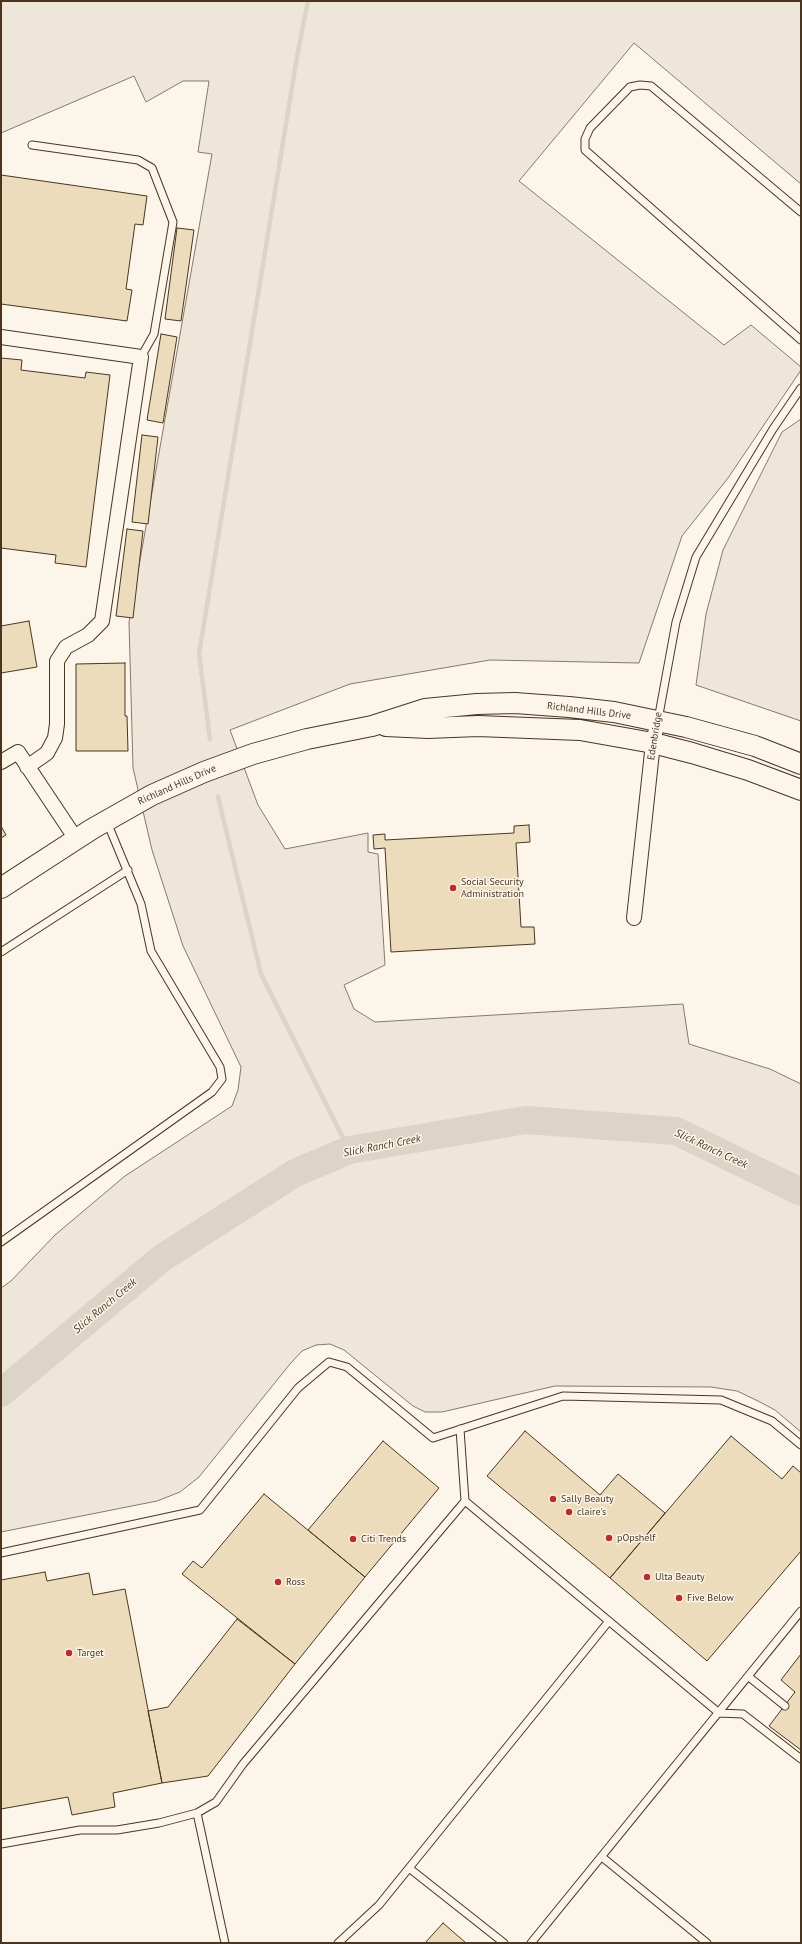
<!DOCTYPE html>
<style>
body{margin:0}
#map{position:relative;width:802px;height:1944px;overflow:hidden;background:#fbf6e9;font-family:"PT Sans",sans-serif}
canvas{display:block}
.frame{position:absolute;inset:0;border:2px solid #4a3520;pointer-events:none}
</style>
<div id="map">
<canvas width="802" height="1944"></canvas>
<div class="frame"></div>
</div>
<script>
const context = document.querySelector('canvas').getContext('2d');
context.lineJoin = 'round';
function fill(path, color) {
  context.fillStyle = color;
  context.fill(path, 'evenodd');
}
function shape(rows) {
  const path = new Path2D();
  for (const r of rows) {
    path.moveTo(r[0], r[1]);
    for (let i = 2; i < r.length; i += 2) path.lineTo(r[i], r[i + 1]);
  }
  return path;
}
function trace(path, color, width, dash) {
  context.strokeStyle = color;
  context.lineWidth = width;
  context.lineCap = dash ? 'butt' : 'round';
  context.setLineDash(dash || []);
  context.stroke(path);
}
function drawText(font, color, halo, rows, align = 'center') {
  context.font = font + ' "PT Sans",sans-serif';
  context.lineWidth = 3;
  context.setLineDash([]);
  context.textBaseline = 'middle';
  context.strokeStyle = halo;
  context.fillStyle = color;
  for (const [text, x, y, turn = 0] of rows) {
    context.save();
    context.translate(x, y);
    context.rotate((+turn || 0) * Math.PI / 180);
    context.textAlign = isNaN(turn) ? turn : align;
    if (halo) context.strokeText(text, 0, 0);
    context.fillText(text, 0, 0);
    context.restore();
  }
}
const green = shape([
 [1,1,801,1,801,184,634,43,519,181,724,345,751,325,801,367,801,370,728,478,682,536,639,663,490,660,350,684,230,730,258,805,285,849,368,833,368,852,378,854,385,965,344,985,354,1009,375,1022,683,1004,689,1044,770,1069,801,1084,801,1432,775,1410,758,1401,737,1391,711,1387,555,1386,442,1412,425,1412,413,1406,344,1350,330,1344,316,1345,302,1351,290,1364,199,1477,180,1492,157,1501,1,1532,1,1288,11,1281,55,1235,125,1176,232,1106,238,1090,241,1067,183,946,152,850,133,768,129,622,212,154,198,152,209,81,183,81,146,102,134,76,1,133,1,1],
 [801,419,801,721,696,685,706,614,723,550,782,432,801,419]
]);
fill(green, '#ede6d9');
trace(green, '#887966', 1);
trace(shape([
 [210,739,199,654,297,57,308,1],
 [218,797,261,974,349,1150]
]), '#dcd4c6', 4.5);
trace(shape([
 [1,1393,162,1258,295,1173,349,1150,526,1120,676,1131,801,1192]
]), '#dcd4c6', 28);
const building = shape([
 [1,175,147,196,143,225,135,224,126,289,132,290,127,321,1,304,1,175],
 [177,228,194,230,181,321,165,319,177,228],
 [161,334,177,337,163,423,147,420,161,334],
 [1,358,22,360,21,370,85,378,86,372,110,375,86,567,55,563,56,555,1,548,1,358],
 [142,435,158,437,148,524,132,522,142,435],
 [127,529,143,531,133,618,116,616,127,529],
 [29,621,37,667,1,673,1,626,29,621],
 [125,663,125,716,127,716,128,751,76,751,76,664,125,663],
 [529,825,530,842,516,843,521,927,534,927,535,944,391,952,385,848,374,849,373,835,385,834,385,840,514,833,514,826,529,825],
 [1,826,6,835,1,838,1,826],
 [525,1431,600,1495,618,1474,665,1513,610,1578,487,1476,525,1431],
 [731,1436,782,1479,793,1466,801,1473,801,1551,707,1661,610,1578,731,1436],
 [383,1441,439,1488,365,1577,308,1530,383,1441],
 [264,1494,365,1577,295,1664,182,1574,193,1561,202,1568,264,1494],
 [45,1572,47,1581,89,1573,93,1595,125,1589,162,1783,113,1793,115,1807,72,1815,68,1797,1,1809,1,1580,45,1572],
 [237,1619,295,1664,208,1776,162,1783,148,1711,168,1707,237,1619],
 [801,1654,801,1750,769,1726,795,1692,781,1680,801,1654],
 [443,1923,466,1943,425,1943,443,1923]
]);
fill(building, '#ecdcbc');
trace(building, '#4a3520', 1);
const lane = shape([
 [32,145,138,160,152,168,173,222,154,334,141,357],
 [801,212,651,86,640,85,630,87,590,128,585,139,585,150,801,340],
 [658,720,676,622,696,557,773,429,801,388],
 [1,952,128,870],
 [1,1242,212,1092,222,1079,220,1067,151,951,141,904,107,822],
 [465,1501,719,1713,743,1714,801,1759],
 [1,1553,200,1510,298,1388,329,1362,347,1367,433,1438,563,1396,721,1400,772,1421,801,1445],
 [749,1677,785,1706],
 [197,1813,225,1943],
 [1,1844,80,1830,117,1830,159,1823,197,1813,216,1802,243,1764,465,1501,460,1429],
 [602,1857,707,1943],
 [409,1868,504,1943],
 [338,1943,379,1905,609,1621],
 [531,1943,801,1611]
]);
const street = shape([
 [1,337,141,357,102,621,88,635,66,647,57,661,57,724,55,738,47,753,27,767],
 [1,762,18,752,76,839],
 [634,918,653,743,658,720]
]);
const secondary = shape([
 [386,726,428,728,478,726,580,730,653,743,692,753,748,770,801,790],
 [1,888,92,829,152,795,204,772,253,754,307,739,372,726,425,709,477,704,515,703,569,707,614,712,686,727,755,746,801,764]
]);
trace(lane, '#4a3520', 9);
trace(street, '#4a3520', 16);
trace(secondary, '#4a3520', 22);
trace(lane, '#fbf6e9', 7);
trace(street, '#fbf6e9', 14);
trace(secondary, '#fbf6e9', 20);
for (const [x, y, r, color] of [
 [453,888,4,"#c62828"],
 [553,1499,4,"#c62828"],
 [569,1512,4,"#c62828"],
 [609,1538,4,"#c62828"],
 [353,1539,4,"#c62828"],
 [647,1577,4,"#c62828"],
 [278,1582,4,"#c62828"],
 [679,1598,4,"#c62828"],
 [69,1653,4,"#c62828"]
]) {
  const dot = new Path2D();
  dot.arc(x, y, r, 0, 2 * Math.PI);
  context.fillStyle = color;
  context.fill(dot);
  trace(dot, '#fbf6e9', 1.5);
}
drawText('10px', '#4a3520', '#fbf6e9', [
 ["Richland Hills Drive",589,711,7],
 ["Edenbridge",655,736,-81],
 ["Richland Hills Drive",177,785,-24]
]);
drawText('10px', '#4a3520', '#fbf6e9', [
 ["Social Security",461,882],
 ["Administration",461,894],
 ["Sally Beauty",561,1499],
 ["claire's",577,1512],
 ["pOpshelf",617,1538],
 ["Citi Trends",361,1539],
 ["Ulta Beauty",655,1577],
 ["Ross",286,1582],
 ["Five Below",687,1598],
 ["Target",77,1653]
], 'left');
drawText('italic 11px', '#4a3520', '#fbf6e9', [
 ["Slick Ranch Creek",382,1146,-11],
 ["Slick Ranch Creek",711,1149,25],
 ["Slick Ranch Creek",105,1306,-40]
]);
</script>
